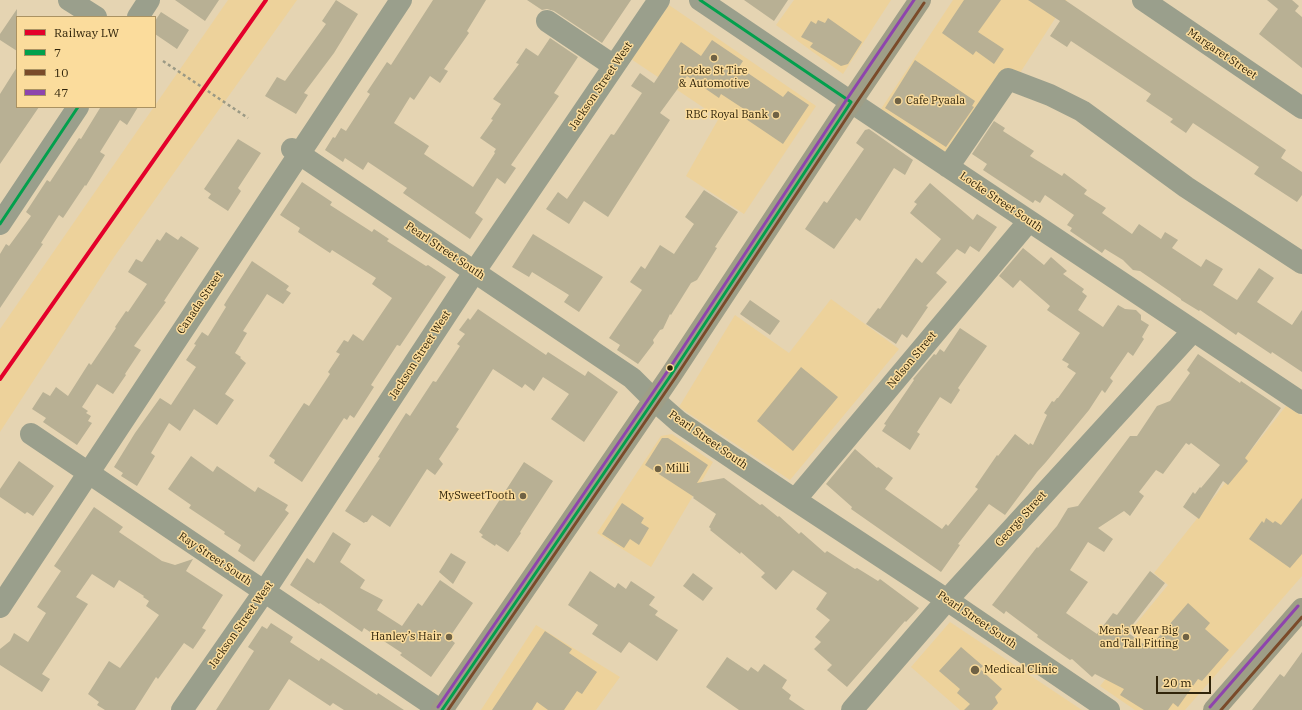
<!DOCTYPE html>
<meta charset="utf-8">
<style>
body{margin:0}
#map{position:relative;width:1302px;height:710px;overflow:hidden;background:#e5d4b2;font-family:"IBM Plex Serif",serif}
canvas{display:block}
.legend{position:absolute;left:16px;top:16px;width:140px;height:92px;box-sizing:border-box;background:#fbdc9c;border:1px solid #aa9262;margin:0;padding:5px 7px;list-style:none;font-size:12px;color:#30240a}
.legend li{display:flex;align-items:center;gap:8px;height:20px}
.legend b{width:20px;border:1px solid #aa9262}
.scale{position:absolute;left:1156px;top:676px;width:55px;height:18px;box-sizing:border-box;border:2px solid #30240a;border-top:0;padding-left:5px;font-size:12px;line-height:14px;white-space:nowrap;color:#30240a;-webkit-text-stroke:3px #fbdc9c;paint-order:stroke}
</style>
<div id="map">
<canvas width="1302" height="710"></canvas>
<ul class="legend">
<li><b style="height:5px;background:#e4002b"></b>Railway LW</li>
<li><b style="height:5px;background:#02a04d"></b>7</li>
<li><b style="height:5px;background:#7a4b2a"></b>10</li>
<li><b style="height:5px;background:#8e44ad"></b>47</li>
</ul>
<div class="scale">20 m</div>
</div>
<script>
const context = document.querySelector('canvas').getContext('2d');
context.lineJoin = 'round';
function fill(path, color) {
  context.fillStyle = color;
  context.fill(path, 'evenodd');
}
function shape(rows) {
  const path = new Path2D();
  for (const r of rows) {
    path.moveTo(r[0], r[1]);
    for (let i = 2; i < r.length; i += 2) path.lineTo(r[i], r[i + 1]);
  }
  return path;
}
function trace(path, color, width, dash) {
  context.strokeStyle = color;
  context.lineWidth = width;
  context.lineCap = dash ? 'butt' : 'round';
  context.setLineDash(dash || []);
  context.stroke(path);
}
function drawText(font, color, halo, rows, align = 'center') {
  context.font = font + ' "IBM Plex Serif",serif';
  context.lineWidth = 3;
  context.setLineDash([]);
  context.textBaseline = 'middle';
  context.strokeStyle = halo;
  context.fillStyle = color;
  for (const [text, x, y, turn = 0] of rows) {
    context.save();
    context.translate(x, y);
    context.rotate((+turn || 0) * Math.PI / 180);
    context.textAlign = isNaN(turn) ? turn : align;
    if (halo) context.strokeText(text, 0, 0);
    context.fillText(text, 0, 0);
    context.restore();
  }
}
fill(shape([
 [228,0,297,0,114,257,0,432,0,329],
 [794,0,891,0,843,74,776,25],
 [953,0,1067,0,962,163,881,109],
 [669,5,816,106,744,214,686,176,719,118,631,59],
 [831,299,899,349,790,480,679,407,735,315,789,353],
 [1286,406,1302,416,1302,576,1185,710,1135,710,1100,686,1139,638,1130,631,1168,585,1154,573],
 [672,434,713,462,651,567,597,533,661,436],
 [950,622,1082,710,960,710,911,667],
 [536,625,620,677,596,710,481,710]
]), '#edd29b');
fill(shape([
 [175,0,219,0,205,21],
 [336,0,358,14,334,53,304,93,308,95,296,114,265,96,277,77,285,81,326,24,322,21],
 [433,0,486,0,467,31,469,33,444,69,448,71,440,83,430,76,414,100,410,97,394,123,429,146,424,154,473,187,495,153,494,152,496,149,480,138,493,120,491,119,501,104,493,99,519,64,516,63,526,48,538,56,550,38,578,57,554,93,559,96,511,165,516,168,505,184,497,178,475,213,483,219,470,239,403,193,407,188,368,162,363,170,345,158,343,162,325,150,333,137,335,138,341,128,346,131,370,94,367,92,387,62,391,65],
 [527,0,631,0,602,43,554,11,547,9,542,10],
 [744,0,788,0,774,21],
 [964,0,1001,0,978,32,1004,49,994,64,976,51,973,55,942,33],
 [1028,0,1065,0,1286,150,1281,158,1302,172,1302,195,1297,202,1254,174,1259,167,1193,123,1186,133,1170,122,1173,119,1146,101,1151,94,1071,41,1067,47,1050,36,1060,21],
 [1267,0,1292,0,1299,6,1295,11,1302,17,1302,68,1259,34,1278,9],
 [17,9,17,51,0,40,0,34],
 [161,12,189,30,177,49,155,34,155,21],
 [828,18,862,42,848,64,841,66,810,47,813,43,801,37,811,21,816,24,818,20,825,23],
 [712,40,743,61,739,67,783,97,788,91,809,105,783,144,746,119,750,113,721,94,719,98,687,76,660,113,670,120,608,217,584,201,569,224,546,209,558,192,567,199,611,134,614,135,642,93,631,86,640,73,654,83,681,42,701,56],
 [915,60,975,101,972,106,974,107,946,147,885,108],
 [17,67,17,107,39,107,0,164,0,94],
 [99,107,138,107,127,125,120,120,100,152,105,155,86,186,85,185,63,218,59,215,41,243,43,244,0,308,0,254,6,244,9,246,31,216,26,212,47,180,50,182,79,138,81,139,100,108],
 [994,121,1005,128,1003,131,1034,151,1030,156,1062,176,1064,173,1087,190,1084,194,1106,208,1102,213,1132,234,1139,224,1161,239,1165,232,1178,240,1172,248,1201,267,1206,259,1223,269,1213,285,1237,300,1259,268,1274,278,1257,302,1292,325,1302,310,1302,372,1272,352,1271,354,1238,332,1236,335,1200,310,1199,311,1181,300,1181,299,1140,271,1133,270,1123,260,1105,249,1102,253,1070,231,1072,228,1067,225,1074,215,1045,195,1040,203,1035,200,1033,203,983,170,987,164,972,154],
 [869,129,913,160,905,175,894,168,860,221,856,218,834,249,805,229,824,201,827,203,864,149,856,143,865,130],
 [238,139,261,153,238,188,241,191,228,211,208,198,211,194,204,189],
 [302,182,332,202,330,205,372,232,374,229,389,239,387,241,426,266,428,265,446,277,400,346,397,345,371,385,374,387,354,418,350,415,347,420,344,418,302,482,274,463,275,460,269,456,304,403,309,406,330,374,328,372,340,354,336,352,344,340,348,342,353,334,363,341,392,298,372,284,376,278,332,250,330,253,298,232,300,228,280,215],
 [930,183,973,220,977,214,997,227,979,252,970,246,965,254,957,249,936,273,947,282,926,306,928,307,907,338,902,334,896,344,866,324,878,308,880,309,916,258,922,263,941,239,910,213,917,204,914,202],
 [704,190,738,212,715,247,717,248,697,280,691,283,671,315,670,314,663,329,660,330,653,340,654,343,638,364,617,350,620,345,609,338,642,290,630,282,641,266,645,269,660,245,674,254,694,224,685,217],
 [166,232,178,240,181,236,199,248,164,301,166,302,134,346,141,350,125,374,126,375,113,394,97,384,82,407,88,411,86,413,91,416,88,421,92,423,77,445,43,422,46,418,32,409,43,392,50,396,56,387,68,396,89,363,91,365,116,328,115,327,126,311,128,312,147,284,128,272,136,259,142,262,157,239,160,241],
 [533,234,603,277,579,312,564,302,569,295,532,272,529,277,512,267],
 [1023,248,1044,265,1051,257,1067,271,1063,274,1084,289,1082,292,1087,296,1078,310,1103,327,1118,305,1125,309,1136,310,1141,315,1141,320,1149,325,1142,337,1144,339,1133,356,1128,352,1110,378,1113,381,1105,393,1102,390,1089,410,1046,462,1037,472,1005,515,989,504,958,544,960,545,941,572,851,509,852,507,826,484,855,449,877,468,878,467,893,478,885,489,942,529,946,524,948,526,978,489,975,487,997,455,998,456,1015,434,1029,445,1030,443,1033,445,1047,415,1044,413,1052,401,1054,402,1057,398,1058,398,1076,373,1067,367,1069,364,1062,360,1080,333,1047,310,1050,306,1020,280,1013,288,999,276],
 [252,261,289,286,286,290,291,293,283,304,267,294,243,331,247,333,235,353,241,357,240,358,246,363,225,394,234,400,217,425,194,409,180,431,169,423,151,453,155,456,137,486,121,476,123,473,114,467,135,433,160,398,171,405,196,367,186,360,196,345,194,344,202,332,208,336,226,307,224,305,227,300],
 [750,300,780,321,770,335,740,314],
 [478,309,546,355,548,352,585,376,588,371,618,392,584,442,551,419,569,394,543,377,534,391,525,384,522,388,493,369,456,427,459,429,439,459,443,464,435,475,427,469,390,527,372,515,367,522,365,522,364,523,345,511,380,458,378,457,406,413,410,416,433,381,436,382,460,346,457,344,465,334,459,330,468,318,470,320],
 [960,328,987,346,958,388,960,390,951,404,940,397,917,432,920,434,910,450,882,431,886,425,884,424,914,380,913,379,918,373,934,354,936,355,940,349,944,352],
 [1198,354,1240,383,1241,381,1281,408,1245,458,1248,461,1228,485,1223,481,1199,519,1183,507,1193,492,1195,494,1200,487,1201,488,1220,465,1191,443,1189,445,1186,443,1163,474,1156,470,1139,492,1144,496,1130,516,1124,511,1098,528,1113,539,1104,552,1088,542,1070,570,1088,582,1066,613,1097,634,1113,613,1117,615,1150,571,1165,583,1127,632,1149,648,1188,603,1210,623,1205,629,1229,650,1202,681,1198,679,1178,707,1173,703,1168,710,1144,710,1120,695,1124,689,1095,674,1092,677,1072,659,1070,660,1037,637,1038,635,1006,611,1004,614,992,605,1037,547,1038,548,1057,526,1068,508,1078,506,1130,436,1137,436,1157,406,1170,401,1190,373,1187,370],
 [801,367,838,397,793,451,757,421],
 [662,438,668,438,708,465,697,483,724,478,760,505,762,504,778,517,779,516,799,534,801,532,825,553,827,551,855,569,857,568,878,581,880,579,919,608,906,622,905,621,847,687,827,670,832,665,814,649,821,642,815,637,830,620,816,609,827,593,793,570,776,590,761,577,765,573,741,552,740,554,710,530,711,529,709,527,716,514,693,498,694,497,645,465],
 [191,456,213,472,217,466,255,492,258,487,288,505,285,510,289,513,254,562,238,551,241,545,224,534,225,532,189,508,191,505,168,489],
 [19,461,54,486,33,516,27,512,25,514,0,497,0,489],
 [524,462,553,481,520,532,521,533,508,552,496,544,495,546,481,537,483,535,479,532],
 [1302,498,1302,554,1290,568,1249,539,1262,521,1264,523,1266,518,1273,523,1275,521,1281,525],
 [622,503,644,518,641,523,649,528,639,545,630,539,624,548,602,534],
 [94,507,123,527,119,532,162,561,175,565,193,559,186,571,223,595,202,628,206,630,193,649,184,643,158,679,156,677,135,710,105,710,97,705,99,702,88,694,109,661,120,668,159,615,146,606,149,601,143,597,144,596,119,580,114,588,92,574,76,597,88,604,42,674,50,679,42,692,0,665,0,649,10,641,14,633,28,642,46,613,37,607,61,571,54,566],
 [333,532,351,544,340,562,365,580,360,588,383,600,377,610,402,626,418,603,422,606,440,580,473,603,449,638,455,643,431,677,400,655,402,653,364,628,362,632,320,603,319,604,290,585,307,558,314,563],
 [451,553,466,562,453,584,439,572],
 [590,571,615,588,618,583,626,589,631,581,655,597,649,605,658,611,655,615,678,630,657,661,629,642,621,653,592,634,598,625,568,605],
 [693,573,713,588,703,601,683,586],
 [271,623,293,637,290,642,319,661,321,658,377,695,378,693,404,710,344,710,333,703,330,706,289,679,269,710,216,710,254,651,248,647,262,626,267,629],
 [545,631,572,649,569,653,597,672,582,694,577,691,564,710,548,710,537,702,532,710,492,710],
 [961,647,983,666,980,669,1002,689,995,697,998,703,992,710,964,710,970,704,957,693,960,689,939,671],
 [1302,652,1302,710,1252,710,1280,674,1284,677],
 [727,657,748,671,751,667,758,672,764,664,787,680,782,688,791,695,789,699,805,710,739,710,706,687]
]), '#b8b094');
trace(shape([
 [163,61,248,118]
]), '#9a9985', 2.5, [3, 3]);
trace(shape([
 [69,0,96,17],
 [700,0,851,102,1302,403],
 [1143,0,1302,108],
 [138,17,149,0],
 [547,21,614,66],
 [292,149,632,378,654,400,679,422,795,500,947,600,1109,710],
 [948,167,1008,79,1050,95,1082,111,1186,187,1302,263],
 [0,224,78,107],
 [31,434,440,710],
 [795,500,1029,221],
 [0,607,401,0],
 [182,710,264,592,475,271,659,0],
 [852,710,947,600,1193,331]
]), '#9a9f8c', 22);
trace(shape([
 [442,710,671,375,851,102,920,0],
 [1214,710,1302,609]
]), '#9e9e87', 22);
trace(shape([
 [0,224,78,107],
 [442,710,671,375,851,102,700,0]
]), '#02a04d', 3);
trace(shape([
 [448,710,675,378,855,105,924,3],
 [1221,710,1302,617]
]), '#7a4b2a', 3);
trace(shape([
 [438,707,667,372,847,99,914,0],
 [1210,707,1298,606]
]), '#8e44ad', 3);
trace(shape([
 [0,379,266,0]
]), '#e4002b', 4);
for (const [x, y, r, color] of [
 [714,58,4,"#6f6245"],
 [898,101,4,"#6f6245"],
 [776,115,4,"#6f6245"],
 [670,368,3.5,"#30240a"],
 [658,469,4,"#6f6245"],
 [523,496,4,"#6f6245"],
 [449,637,4,"#6f6245"],
 [1186,637,4,"#6f6245"],
 [975,670,5,"#6f6245"]
]) {
  const dot = new Path2D();
  dot.arc(x, y, r, 0, 2 * Math.PI);
  context.fillStyle = color;
  context.fill(dot);
  trace(dot, '#fbdc9c', 1.5);
}
drawText('11px', '#30240a', '#fbdc9c', [
 ["Margaret Street",1222,54,34],
 ["Jackson Street West",601,86,-56],
 ["Locke Street South",1001,202,34],
 ["Pearl Street South",445,251,34],
 ["Canada Street",200,303,-56],
 ["Jackson Street West",420,355,-57],
 ["Nelson Street",912,360,-50],
 ["Pearl Street South",708,440,35],
 ["George Street",1021,519,-48],
 ["Ray Street South",215,559,34],
 ["Pearl Street South",977,620,34],
 ["Jackson Street West",241,625,-55]
]);
drawText('11px', '#30240a', '#fbdc9c', [
 ["Locke St Tire",714,71,"center"],
 ["& Automotive",714,84,"center"],
 ["Cafe Pyaala",906,101,"left"],
 ["RBC Royal Bank",768,115],
 ["Milli",666,469,"left"],
 ["MySweetTooth",515,496],
 ["Men's Wear Big",1178,631],
 ["and Tall Fitting",1178,644],
 ["Hanley’s Hair",441,637],
 ["Medical Clinic",984,670,"left"]
], 'right');
</script>
